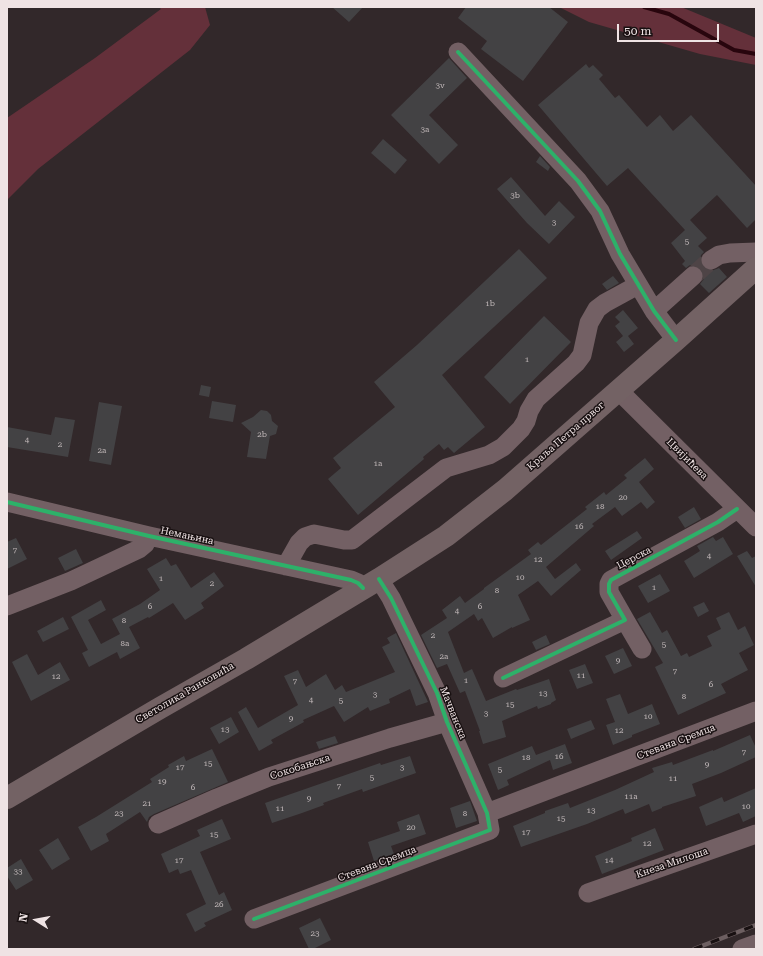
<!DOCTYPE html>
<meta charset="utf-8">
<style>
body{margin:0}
#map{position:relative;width:763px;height:956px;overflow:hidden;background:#32282a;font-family:"Roboto Serif",serif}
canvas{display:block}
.frame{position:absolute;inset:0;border:8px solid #efe3e4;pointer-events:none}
.north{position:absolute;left:16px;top:900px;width:40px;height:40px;-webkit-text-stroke:3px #181011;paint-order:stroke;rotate:281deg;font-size:11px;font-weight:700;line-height:16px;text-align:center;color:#efe3e4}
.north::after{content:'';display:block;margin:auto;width:14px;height:18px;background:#efe3e4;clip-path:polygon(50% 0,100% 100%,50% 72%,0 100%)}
.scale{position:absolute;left:617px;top:24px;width:102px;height:18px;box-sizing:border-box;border:2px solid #efe3e4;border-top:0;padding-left:5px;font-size:12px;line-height:14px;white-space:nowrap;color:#efe3e4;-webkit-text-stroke:3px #181011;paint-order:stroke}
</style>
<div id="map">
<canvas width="763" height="956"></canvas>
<div class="frame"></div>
<div class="north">N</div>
<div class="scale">50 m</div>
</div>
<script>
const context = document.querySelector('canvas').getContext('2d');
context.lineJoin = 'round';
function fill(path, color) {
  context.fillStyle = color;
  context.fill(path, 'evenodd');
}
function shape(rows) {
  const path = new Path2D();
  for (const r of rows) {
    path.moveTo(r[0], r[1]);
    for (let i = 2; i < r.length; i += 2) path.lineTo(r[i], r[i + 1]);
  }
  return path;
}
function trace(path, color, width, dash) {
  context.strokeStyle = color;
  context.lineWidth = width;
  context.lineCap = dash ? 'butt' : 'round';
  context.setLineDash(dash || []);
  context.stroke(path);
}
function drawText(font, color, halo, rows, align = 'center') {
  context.font = font + ' "Roboto Serif",serif';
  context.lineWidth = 3;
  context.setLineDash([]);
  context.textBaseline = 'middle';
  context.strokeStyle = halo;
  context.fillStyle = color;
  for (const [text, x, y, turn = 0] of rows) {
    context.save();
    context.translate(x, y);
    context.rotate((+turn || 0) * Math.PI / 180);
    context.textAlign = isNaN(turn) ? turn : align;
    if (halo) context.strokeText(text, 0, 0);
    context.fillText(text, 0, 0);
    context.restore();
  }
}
fill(shape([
 [159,7,205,7,210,25,190,50,38,169,7,200,7,118,95,58,161,9],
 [559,7,681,7,756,38,756,65,700,54,589,22]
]), '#64303a');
trace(shape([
 [644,7,669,14,734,50,756,54]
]), '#28050d', 4);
fill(shape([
 [332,7,363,7,349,22],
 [466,7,549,7,568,22,523,81,481,49,487,41,458,18],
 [449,58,467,78,429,115,458,145,439,164,391,115],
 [586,64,589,68,593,65,603,75,599,79,615,98,619,95,647,127,660,115,673,131,691,115,756,186,756,219,747,228,717,195,690,220,707,238,698,246,704,252,701,255,700,260,702,266,706,269,711,271,719,268,727,277,709,293,700,284,704,279,704,273,701,269,696,265,690,265,686,268,682,264,685,261,671,243,685,230,628,168,607,186,538,105],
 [383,139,407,160,395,174,371,153],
 [540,156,550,167,548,171,536,162],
 [511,177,545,216,559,201,575,217,549,244,527,223,497,189],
 [519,249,547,278,442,375,485,427,454,453,448,447,444,450,439,444,423,457,424,459,358,515,328,479,341,468,333,458,395,407,374,382,417,345],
 [613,276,619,283,607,290,602,284],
 [623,310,638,328,628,336,634,344,624,352,616,342,623,336,615,326,620,322,615,317],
 [544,316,571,342,510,404,484,377],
 [201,385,211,387,209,397,199,395],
 [212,401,236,405,233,422,209,418],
 [99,402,122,406,111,465,89,461],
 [261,410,267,411,271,415,272,421,278,426,276,434,270,436,266,459,247,457,251,432,241,423,253,417],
 [55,417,75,420,68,457,7,447,7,427,51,435],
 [645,458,654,469,639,482,655,502,647,509,641,502,622,516,615,507,592,524,594,526,546,567,555,579,576,563,581,570,551,596,538,581,518,595,530,620,512,628,512,627,493,638,482,618,478,621,474,614,448,632,464,673,472,669,486,701,516,689,517,690,549,679,556,700,551,703,551,704,538,709,537,706,502,721,506,737,483,744,479,731,480,731,465,691,460,693,447,664,437,668,421,635,447,618,442,610,460,596,465,603,484,589,484,588,531,554,528,550,538,542,541,545,587,509,585,507,604,492,606,495,627,478,624,475],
 [694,507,701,519,685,528,678,517],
 [637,531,642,538,611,560,605,551],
 [713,537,716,541,723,537,733,554,694,578,684,561,700,551,697,546],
 [16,538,27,559,7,569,7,542],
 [76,549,83,563,65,571,58,558],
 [747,551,752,558,756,556,756,587,737,556],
 [166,558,171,566,176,564,191,588,214,572,224,586,201,603,204,608,185,620,173,603,149,618,148,617,129,627,140,648,120,659,117,652,89,667,82,653,88,650,71,617,101,600,106,610,88,620,101,644,120,634,112,619,140,604,160,590,147,569],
 [660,574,670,591,648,603,638,586],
 [704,602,709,611,698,617,693,607],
 [650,612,662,633,667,630,681,656,687,653,689,657,712,646,707,636,721,629,716,618,729,612,738,630,745,626,754,645,739,653,748,670,721,684,726,693,678,715,655,667,663,663,637,619],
 [63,617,69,629,43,642,37,631],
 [396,633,428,702,416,706,410,689,389,699,390,703,370,711,368,707,344,722,334,706,303,720,304,722,271,740,273,743,259,751,238,712,246,707,258,728,298,705,284,676,298,670,306,687,326,674,335,690,342,685,346,692,395,672,382,647,390,643,387,638],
 [546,635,550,644,536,650,532,642],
 [623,648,632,666,614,674,605,656],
 [27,654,38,675,60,662,70,680,31,701,12,662],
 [585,664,593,683,577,689,569,670],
 [620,694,628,714,652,704,660,724,632,735,632,737,613,745,606,725,615,722,606,699],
 [231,717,239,732,219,744,210,728],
 [591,720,595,729,571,739,567,729],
 [750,735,756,748,756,757,721,773,692,784,696,796,662,807,662,808,652,812,649,804,625,814,623,809,587,824,521,847,513,826,545,813,545,811,568,803,570,808,615,790,654,772,652,768,672,762,673,765,713,750,713,751],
 [335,736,338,743,319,749,316,742],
 [565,744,572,763,553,770,550,760,507,780,509,785,498,790,488,764,532,746,536,755],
 [212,749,228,782,154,814,149,817,147,822,140,812,106,834,109,841,91,851,78,827,96,817,152,782,150,779,169,767,168,765,184,756,186,761],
 [410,756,416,773,363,792,362,789,323,803,324,805,302,813,272,823,265,803,380,763,381,765],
 [756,788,756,816,743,822,739,813,706,826,699,807,722,797,724,802],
 [470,801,477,821,456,828,450,808],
 [419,814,426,834,391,846,394,854,374,861,368,842,400,831,397,822],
 [222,819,231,839,200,852,219,895,224,892,232,910,204,923,206,926,195,932,186,914,206,904,191,870,180,874,178,869,169,873,161,854,200,836,197,830],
 [655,828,664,850,602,874,595,856,632,841,631,838],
 [58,838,70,859,52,870,39,850],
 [21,859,33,880,16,890,7,876,7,868],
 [320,918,331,940,313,949,309,949,299,928]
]), '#434244');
trace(shape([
 [693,276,711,260]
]), '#4e4446', 19, [19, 10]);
trace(shape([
 [458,52,578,181,600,211,620,254,654,311,676,340],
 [711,260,719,255,730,253,756,252],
 [654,311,693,276],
 [619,391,756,527],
 [7,502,149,536,351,580,358,583,363,588],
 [286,566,299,543,305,537,314,534,344,540,352,540,446,468,489,455,503,447,521,429,526,421,529,411,536,399,576,363,582,355,589,323,597,309,605,303,638,285],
 [7,606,71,581,139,549,145,544,149,536],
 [625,620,642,649],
 [503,678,625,620,609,592,609,584,611,580,718,522,737,509],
 [487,813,756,711],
 [158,824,217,798,269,777,390,738,447,722],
 [588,893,756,834],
 [254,919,490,830,487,813,447,722,437,693,391,598,379,579],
 [742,949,756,944]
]), '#736064', 19);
trace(shape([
 [7,798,160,708,246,659,379,579,446,536,505,490,676,340,756,268]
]), '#736264', 22);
const rail = shape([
 [694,949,756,925]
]);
trace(rail, '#6d5f61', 4.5);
trace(rail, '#181011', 3, [9]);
trace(shape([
 [458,52,578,181,600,211,620,254,654,311,676,340],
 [7,502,149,536,351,580,358,583,363,588],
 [503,678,625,620,609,592,609,584,611,580,718,522,737,509],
 [254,919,490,830,487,813,447,722,437,693,391,598,379,579]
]), '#2db169', 4);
drawText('8px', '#c4bbbc', null, [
 ["3v",440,86],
 ["3a",425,130],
 ["3b",515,196],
 ["3",554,223],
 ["5",687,242],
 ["1b",490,304],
 ["1",527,360],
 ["2b",262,435],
 ["4",27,441],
 ["2",60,445],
 ["2a",102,451],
 ["1a",378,464],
 ["20",623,498],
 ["18",600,507],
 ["16",579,527],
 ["7",15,551],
 ["4",709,557],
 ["12",538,560],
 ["10",520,578],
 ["1",161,579],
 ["2",212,584],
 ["1",654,588],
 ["8",497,591],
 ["6",150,607],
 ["6",480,607],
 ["4",457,612],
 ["8",124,621],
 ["2",433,636],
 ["8a",125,644],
 ["5",664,645],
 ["2a",444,657],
 ["9",618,661],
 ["7",675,672],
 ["11",581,676],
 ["12",56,677],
 ["1",466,681],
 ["7",295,682],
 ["6",711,685],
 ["13",543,694],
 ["3",375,695],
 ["8",684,697],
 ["4",311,701],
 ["5",341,701],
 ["15",510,705],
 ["3",486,714],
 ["10",648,717],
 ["9",291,719],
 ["13",225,730],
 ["12",619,731],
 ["7",744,753],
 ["16",559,757],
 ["18",526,758],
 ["15",208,764],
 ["9",707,765],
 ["17",180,768],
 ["3",402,768],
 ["5",500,770],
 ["5",372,778],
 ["11",673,779],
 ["19",162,782],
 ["7",339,787],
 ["6",193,788],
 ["11a",631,797],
 ["9",309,799],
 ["21",147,804],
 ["10",746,807],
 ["11",280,809],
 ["13",591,811],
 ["23",119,814],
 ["8",465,814],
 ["15",561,819],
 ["20",411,828],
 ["17",526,833],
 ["15",214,835],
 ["12",647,844],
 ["17",179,861],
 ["14",609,861],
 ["33",18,872],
 ["26",219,905],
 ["23",315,934]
]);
drawText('10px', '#efe3e4', '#181011', [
 ["Краља Петра првог",566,436,-41],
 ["Цвијићева",687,459,45],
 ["Немањина",187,536,12],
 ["Церска",634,558,-28],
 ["Светолика Ранковића",185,693,-30],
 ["Мачванска",453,713,68],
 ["Стевана Сремца",676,742,-21],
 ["Сокобањска",300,767,-18],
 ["Кнеза Милоша",672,863,-19],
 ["Стевана Сремца",377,864,-21]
]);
</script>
